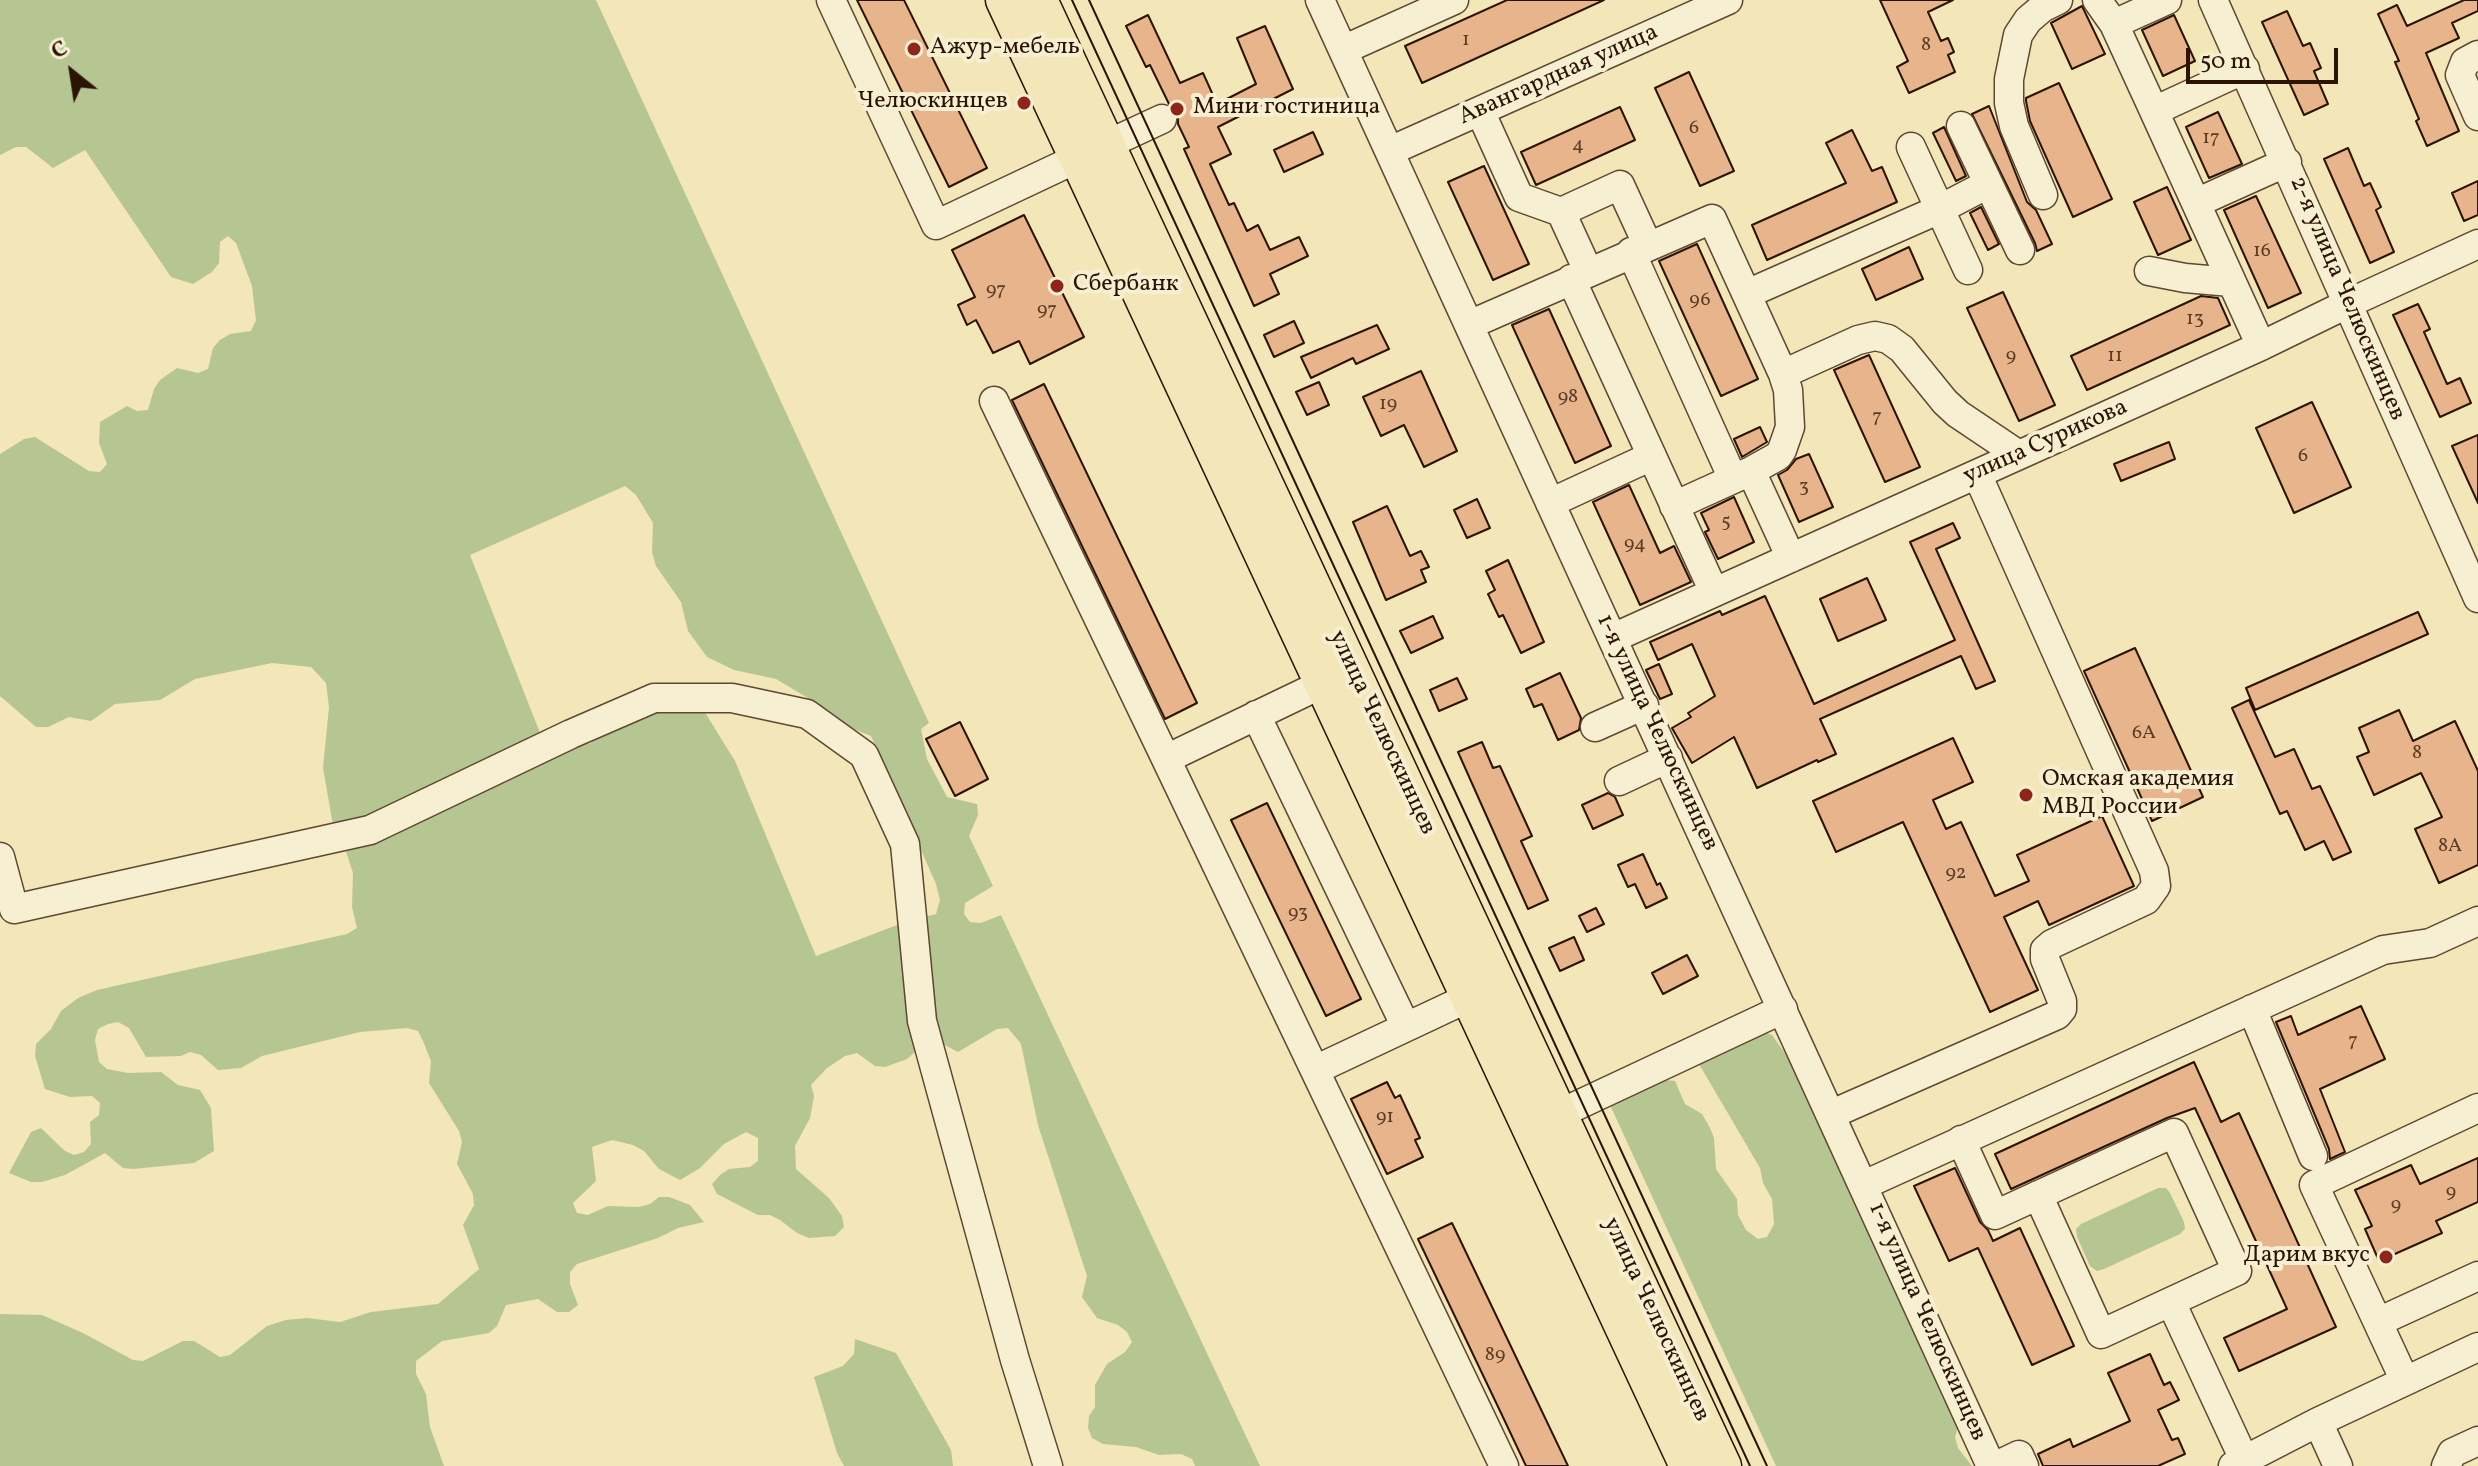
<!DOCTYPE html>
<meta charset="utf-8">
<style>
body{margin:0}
#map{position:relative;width:2478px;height:1466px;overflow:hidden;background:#f3e6b8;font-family:Vollkorn,serif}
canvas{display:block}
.north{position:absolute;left:32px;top:32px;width:80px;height:80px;-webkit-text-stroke:6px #f7efd1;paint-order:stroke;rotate:330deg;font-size:22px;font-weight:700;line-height:32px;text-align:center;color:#2c1404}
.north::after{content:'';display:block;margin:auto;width:28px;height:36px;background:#2c1404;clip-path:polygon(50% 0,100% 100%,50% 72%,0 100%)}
.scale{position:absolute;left:2186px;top:48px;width:152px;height:36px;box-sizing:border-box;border:4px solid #2c1404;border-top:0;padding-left:10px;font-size:24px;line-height:28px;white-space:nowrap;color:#2c1404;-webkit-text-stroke:6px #f7efd1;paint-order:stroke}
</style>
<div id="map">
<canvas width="2478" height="1466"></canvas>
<div class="north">С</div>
<div class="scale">50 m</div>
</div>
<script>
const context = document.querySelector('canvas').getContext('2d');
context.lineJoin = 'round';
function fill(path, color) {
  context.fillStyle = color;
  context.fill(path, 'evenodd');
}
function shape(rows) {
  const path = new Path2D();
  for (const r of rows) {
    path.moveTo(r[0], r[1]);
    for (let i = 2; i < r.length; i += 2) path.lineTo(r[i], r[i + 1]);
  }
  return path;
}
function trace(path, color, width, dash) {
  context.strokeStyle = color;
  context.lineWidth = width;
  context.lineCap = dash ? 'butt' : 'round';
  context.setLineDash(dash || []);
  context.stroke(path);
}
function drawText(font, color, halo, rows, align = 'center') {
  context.font = font + ' Vollkorn,serif';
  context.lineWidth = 8;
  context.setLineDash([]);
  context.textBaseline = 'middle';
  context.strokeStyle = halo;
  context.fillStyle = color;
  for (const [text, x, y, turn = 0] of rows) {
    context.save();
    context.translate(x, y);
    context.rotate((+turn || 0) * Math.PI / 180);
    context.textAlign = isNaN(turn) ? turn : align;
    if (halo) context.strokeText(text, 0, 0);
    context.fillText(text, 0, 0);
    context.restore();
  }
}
fill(shape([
 [0,0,596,0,929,723,921,729,927,759,947,797,977,804,978,815,969,836,993,886,965,903,964,914,970,922,981,923,1001,915,1260,1466,1195,1466,1192,1459,1181,1454,1159,1455,1136,1447,1103,1444,1092,1438,1088,1428,1089,1416,1095,1407,1095,1385,1107,1364,1125,1352,1132,1342,1127,1332,1118,1325,1097,1318,1082,1297,1087,1276,1038,1125,1021,1044,1008,1028,997,1029,958,1052,935,1040,925,1043,907,1059,885,1067,875,1066,857,1053,845,1056,827,1068,811,1085,814,1096,810,1118,795,1146,796,1169,829,1198,842,1216,844,1227,835,1236,809,1238,797,1233,780,1220,770,1215,758,1215,717,1194,712,1184,720,1175,729,1169,750,1167,758,1161,758,1138,746,1132,724,1144,700,1168,680,1180,659,1169,644,1151,633,1145,612,1140,592,1147,596,1181,573,1203,577,1213,588,1215,608,1206,639,1207,650,1204,659,1197,669,1197,690,1205,704,1222,678,1228,658,1238,577,1264,570,1272,570,1284,578,1305,569,1312,557,1312,538,1299,506,1305,497,1326,489,1333,442,1341,416,1361,416,1374,426,1394,430,1427,444,1466,0,1466,0,1314,42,1315,83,1333,133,1360,143,1361,183,1341,194,1341,220,1357,230,1355,267,1326,286,1320,307,1318,340,1322,371,1312,438,1304,479,1269,463,1225,474,1205,473,1194,457,1164,462,1142,459,1131,429,1083,431,1061,423,1041,418,1031,407,1028,360,1032,262,1056,241,1068,218,1070,201,1055,190,1052,181,1056,146,1057,129,1028,118,1022,108,1024,98,1029,95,1040,99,1062,107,1069,128,1073,161,1072,178,1085,200,1090,211,1108,214,1151,194,1163,133,1169,123,1168,105,1153,65,1175,42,1182,31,1182,9,1173,31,1132,41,1128,65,1151,74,1155,84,1152,91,1144,90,1122,99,1115,100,1103,92,1096,70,1097,45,1089,35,1056,36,1044,51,1029,61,1011,78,998,97,990,347,934,357,928,352,907,353,873,342,839,334,831,323,768,329,707,326,683,311,667,272,663,195,679,160,700,115,704,91,721,69,717,48,727,36,727,0,696,0,454,24,439,35,437,89,471,100,472,107,464,99,443,100,422,127,406,137,411,148,410,154,389,160,380,177,368,198,373,208,369,213,348,220,340,230,334,251,331,256,320,252,286,236,243,228,236,220,242,219,263,212,272,193,284,171,277,85,150,53,168,26,147,16,147,0,155],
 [625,486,636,495,653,523,652,552,656,566,681,602,688,631,707,657,734,670,776,679,818,704,841,724,871,736,936,884,940,900,936,914,905,922,816,956,735,761,701,706,611,718,591,743,576,747,542,738,470,555],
 [1758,1030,1772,1035,1787,1056,1961,1417,1955,1437,1958,1448,1972,1466,1776,1466,1610,1105,1650,1083,1666,1080,1675,1081,1685,1104,1702,1114,1710,1128,1714,1138,1716,1169,1737,1199,1738,1215,1746,1230,1758,1239,1767,1237,1774,1224,1772,1199,1763,1183,1760,1168,1699,1064,1705,1054],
 [2158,1188,2166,1188,2170,1193,2184,1222,2185,1229,2180,1234,2104,1269,2097,1271,2090,1266,2077,1237,2076,1229,2081,1224],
 [855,1339,896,1353,951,1450,953,1466,844,1466,837,1453,814,1377,843,1366,854,1354]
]), '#b6c693');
const building = shape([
 [857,0,904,0,987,168,949,187,857,0],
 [1507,0,1604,0,1422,83,1405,46,1507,0],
 [1880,0,1953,0,1928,12,1941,41,1948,38,1954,52,1948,55,1955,72,1909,93,1897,67,1908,61,1880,0],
 [2464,0,2478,0,2478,11,2452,23,2459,38,2426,53,2459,131,2427,146,2416,121,2419,119,2395,62,2399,61,2378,14,2397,5,2407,26,2464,0],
 [2082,6,2105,54,2072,69,2051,23,2082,6],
 [2287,11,2303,46,2310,43,2321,68,2314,71,2328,104,2304,115,2262,22,2287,11],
 [1148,15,1180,83,1203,73,1217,104,1256,84,1237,38,1265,26,1293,89,1218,127,1231,154,1210,164,1229,205,1234,203,1247,231,1258,225,1270,250,1299,237,1308,256,1270,274,1279,294,1254,306,1184,149,1189,147,1178,124,1178,113,1169,104,1150,65,1146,67,1126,26,1148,15],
 [2174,15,2195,61,2163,76,2142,30,2174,15],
 [1689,72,1734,171,1700,186,1655,88,1689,72],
 [2059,83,2112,199,2073,217,2030,121,2026,101,2026,98,2059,83],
 [1989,106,2027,202,2036,210,2052,244,2037,251,2035,243,1972,114,1989,106],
 [1620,107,1635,140,1536,185,1521,152,1620,107],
 [2218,112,2242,164,2209,178,2186,127,2218,112],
 [1944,127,1966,176,1956,181,1933,133,1944,127],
 [1852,130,1872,171,1882,167,1897,202,1767,260,1752,225,1846,183,1826,143,1852,130],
 [1313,132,1323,154,1284,172,1274,150,1313,132],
 [2348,148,2364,186,2370,183,2381,207,2376,210,2394,252,2370,263,2324,159,2348,148],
 [1484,166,1529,264,1493,280,1448,182,1484,166],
 [2478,181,2478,215,2464,221,2452,193,2478,181],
 [2167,187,2191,240,2158,255,2134,202,2167,187],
 [2256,196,2301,293,2268,308,2224,210,2256,196],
 [1981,207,1999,244,1988,250,1970,213,1981,207],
 [1024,215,1084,337,1030,364,1019,341,993,353,976,320,967,325,958,305,975,297,952,250,1024,215],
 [1697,244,1758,379,1721,396,1659,261,1697,244],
 [1909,247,1923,279,1876,300,1862,269,1909,247],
 [2003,292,2055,405,2019,421,1967,308,2003,292],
 [2201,296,2218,298,2230,325,2087,390,2071,356,2201,296],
 [2418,304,2430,329,2424,332,2447,384,2460,378,2471,403,2440,417,2393,315,2418,304],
 [1549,309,1611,446,1575,463,1512,325,1549,309],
 [1294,321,1304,343,1274,357,1264,335,1294,321],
 [1377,325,1389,349,1356,364,1353,358,1311,378,1301,357,1377,325],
 [1869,355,1920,467,1885,482,1834,370,1869,355],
 [1421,371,1457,451,1424,467,1404,425,1381,436,1363,397,1421,371],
 [1319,382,1329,405,1307,415,1296,392,1319,382],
 [1044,384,1197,703,1165,719,1012,400,1044,384],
 [2312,402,2351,487,2294,513,2256,428,2312,402],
 [1760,427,1767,442,1742,457,1734,439,1760,427],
 [2478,435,2478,503,2452,446,2478,435],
 [2169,442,2175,459,2121,481,2114,464,2169,442],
 [1809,454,1833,507,1799,522,1778,475,1787,470,1796,459,1809,454],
 [1629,485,1660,553,1674,546,1691,582,1640,605,1593,502,1629,485],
 [1734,497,1754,542,1718,559,1705,532,1709,530,1701,513,1734,497],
 [1477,499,1490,528,1467,538,1454,510,1477,499],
 [1387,506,1410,556,1421,551,1429,567,1421,570,1426,582,1386,600,1353,522,1387,506],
 [1953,523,1960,538,1936,549,1995,681,1976,689,1961,656,1820,719,1836,754,1818,762,1817,760,1757,788,1734,737,1692,763,1672,728,1691,717,1688,713,1715,696,1692,644,1658,660,1650,642,1720,611,1722,615,1765,596,1814,704,1955,640,1910,542,1953,523],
 [1508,560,1544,642,1521,653,1503,615,1499,617,1488,594,1495,590,1486,571,1508,560],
 [1867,578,1886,620,1838,641,1820,599,1867,578],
 [2418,612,2428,634,2255,710,2246,688,2418,612],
 [1433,616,1443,638,1411,653,1400,631,1433,616],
 [2135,648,2203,797,2152,821,2084,671,2135,648],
 [1659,664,1672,694,1660,699,1646,670,1659,664],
 [1560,673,1581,718,1579,730,1558,740,1542,704,1534,707,1526,689,1560,673],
 [1457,678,1467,699,1439,711,1430,690,1457,678],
 [2249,700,2275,757,2294,749,2312,789,2320,786,2351,852,2333,860,2324,841,2305,850,2287,811,2280,814,2232,708,2249,700],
 [2399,710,2413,741,2455,721,2478,771,2478,865,2439,883,2415,829,2442,817,2421,773,2374,795,2357,757,2369,752,2359,728,2399,710],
 [960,722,988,779,955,796,926,739,960,722],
 [1953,738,1973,782,1933,800,1946,829,1961,822,1995,896,2029,881,2017,855,2102,816,2134,886,2049,925,2038,901,2004,917,2038,990,1990,1012,1903,822,1836,852,1813,801,1953,738],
 [1482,742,1493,768,1500,766,1532,836,1521,841,1548,900,1528,909,1458,752,1482,742],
 [1608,793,1615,797,1623,815,1593,829,1582,805,1608,793],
 [1267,803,1361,999,1326,1016,1231,820,1267,803],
 [1643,854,1657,885,1660,883,1667,898,1646,908,1635,884,1628,887,1618,865,1643,854],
 [1596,908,1604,924,1587,932,1579,916,1596,908],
 [1574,937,1584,960,1560,971,1549,948,1574,937],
 [1687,955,1698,976,1663,994,1652,973,1687,955],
 [2361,1006,2385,1059,2320,1089,2345,1152,2330,1159,2329,1149,2276,1022,2291,1016,2298,1035,2361,1006],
 [2194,1062,2221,1122,2239,1113,2336,1327,2239,1371,2224,1338,2287,1309,2195,1108,2167,1118,2011,1189,1995,1154,2194,1062],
 [1387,1082,1395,1098,1400,1095,1420,1138,1415,1140,1423,1157,1387,1174,1351,1099,1387,1082],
 [2478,1158,2478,1202,2436,1221,2442,1233,2379,1261,2365,1229,2372,1226,2355,1190,2411,1165,2420,1184,2478,1158],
 [1955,1168,1980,1222,1988,1230,1993,1241,2020,1228,2074,1346,2032,1365,1978,1248,1949,1261,1914,1186,1955,1168],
 [1452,1223,1568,1466,1526,1466,1501,1413,1418,1239,1452,1223],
 [2150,1354,2164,1385,2170,1382,2179,1400,2158,1410,2172,1440,2178,1438,2185,1454,2158,1466,2043,1466,2038,1454,2070,1439,2073,1447,2130,1421,2108,1373,2150,1354]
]);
fill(building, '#e7b48b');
trace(building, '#2c1404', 2);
const minor = shape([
 [831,0,936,225,1078,158],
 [1320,0,1991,1466],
 [2097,0,2114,24,2154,111],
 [2213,0,2478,598],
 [2114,24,2167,0],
 [1343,50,1454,0],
 [2478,55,2465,62,2460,75,2478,116],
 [2245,69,2154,111,2261,346],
 [1480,111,1519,197,1561,212],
 [1961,126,2020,250],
 [1106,145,1162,119],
 [1911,147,1968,270],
 [1390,151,1728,0],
 [2043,195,2014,126,2009,103,2009,79,2018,35,2028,20,2042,8,2058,0],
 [2196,203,2287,162],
 [1631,252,1733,479],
 [1588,271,1561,212,1620,185,1648,246],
 [2149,271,2185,278,2231,282],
 [1571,279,1714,592],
 [1747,294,1940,209,1988,184],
 [1469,325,1712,219,1783,374,1788,390,1790,427,1782,450,1778,456,1751,471],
 [1783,374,1858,340,1875,336,1888,339,1902,349,1945,402,1958,414,2019,455],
 [994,401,1166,759,1322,684],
 [1550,503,1652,456],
 [1674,506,1751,471,1791,558],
 [1613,638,2261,346,2347,304,2478,244],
 [1256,715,1406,1027],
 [1595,727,1644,705],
 [1166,759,1504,1466],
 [1619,781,1668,758],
 [0,857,14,909,370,830,571,734,654,698,732,698,807,714,864,755,905,844,922,1021,1015,1360,1048,1466],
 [2252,1009,2313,1156],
 [1315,1070,1468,998],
 [1559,1114,1783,1009],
 [1832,1114,2057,1015,2062,1009,2062,1001,2045,959,2045,950,2052,944,2146,900,2156,886,2154,871,1977,474],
 [1961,1140,1995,1215,2174,1133,2237,1271,2101,1334,2038,1195],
 [1864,1185,2383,950,2430,943,2478,921],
 [2171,1302,2247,1466],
 [2378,1322,2478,1276],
 [2405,1381,2314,1185,2478,1108],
 [2318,1422,2338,1466],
 [1996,1466,2019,1455,2024,1466],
 [2233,1466,2318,1422,2478,1347],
 [2446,1466,2452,1453,2478,1441]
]);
const major = shape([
 [1004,0,1688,1466],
 [1039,0,1723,1466]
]);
trace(minor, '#5e4831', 31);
trace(major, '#2c1404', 39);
trace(minor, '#f7efd1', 28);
trace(major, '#f3e6b8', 36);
trace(shape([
 [1072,0,1750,1466],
 [1089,0,1767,1466]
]), '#2c1404', 2);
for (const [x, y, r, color] of [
 [914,49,8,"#8f2418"],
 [1024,103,8,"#8f2418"],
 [1177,109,8,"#8f2418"],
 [1057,286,8,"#8f2418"],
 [2026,795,8,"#8f2418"],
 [2386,1257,8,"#8f2418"]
]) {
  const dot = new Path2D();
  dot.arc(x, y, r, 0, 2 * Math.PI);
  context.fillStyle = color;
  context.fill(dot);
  trace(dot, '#f7efd1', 3);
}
drawText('20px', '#5b3c26', null, [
 ["1",1466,41],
 ["8",1926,46],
 ["6",1694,129],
 ["17",2211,139],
 ["4",1578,146],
 ["16",2262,252],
 ["97",996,291],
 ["96",1700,301],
 ["97",1047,311],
 ["13",2195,320],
 ["9",2011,357],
 ["11",2115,357],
 ["98",1568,398],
 ["19",1388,405],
 ["7",1877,418],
 ["6",2303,457],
 ["3",1804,488],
 ["5",1726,523],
 ["94",1635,545],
 ["6А",2144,734],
 ["8",2417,754],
 ["8А",2450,847],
 ["92",1956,874],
 ["93",1298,914],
 ["7",2353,1042],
 ["91",1385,1118],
 ["9",2451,1193],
 ["9",2396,1206],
 ["89",1495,1356]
]);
drawText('24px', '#2c1404', '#f7efd1', [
 ["Ажур-мебель",930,49],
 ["Челюскинцев",1008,103,"right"],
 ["Мини гостиница",1193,109],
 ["Сбербанк",1073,286],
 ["Омская академия",2042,781],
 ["МВД России",2042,809],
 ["Дарим вкус",2370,1257,"right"]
], 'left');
drawText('24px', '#2c1404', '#f7efd1', [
 ["Авангардная улица",1559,76,-24],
 ["2-я улица Челюскинцев",2346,299,67],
 ["улица Сурикова",2046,443,-24],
 ["улица Челюскинцев",1381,733,65],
 ["1-я улица Челюскинцев",1656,733,65],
 ["улица Челюскинцев",1655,1320,65],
 ["1-я улица Челюскинцев",1926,1322,66]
]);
</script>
